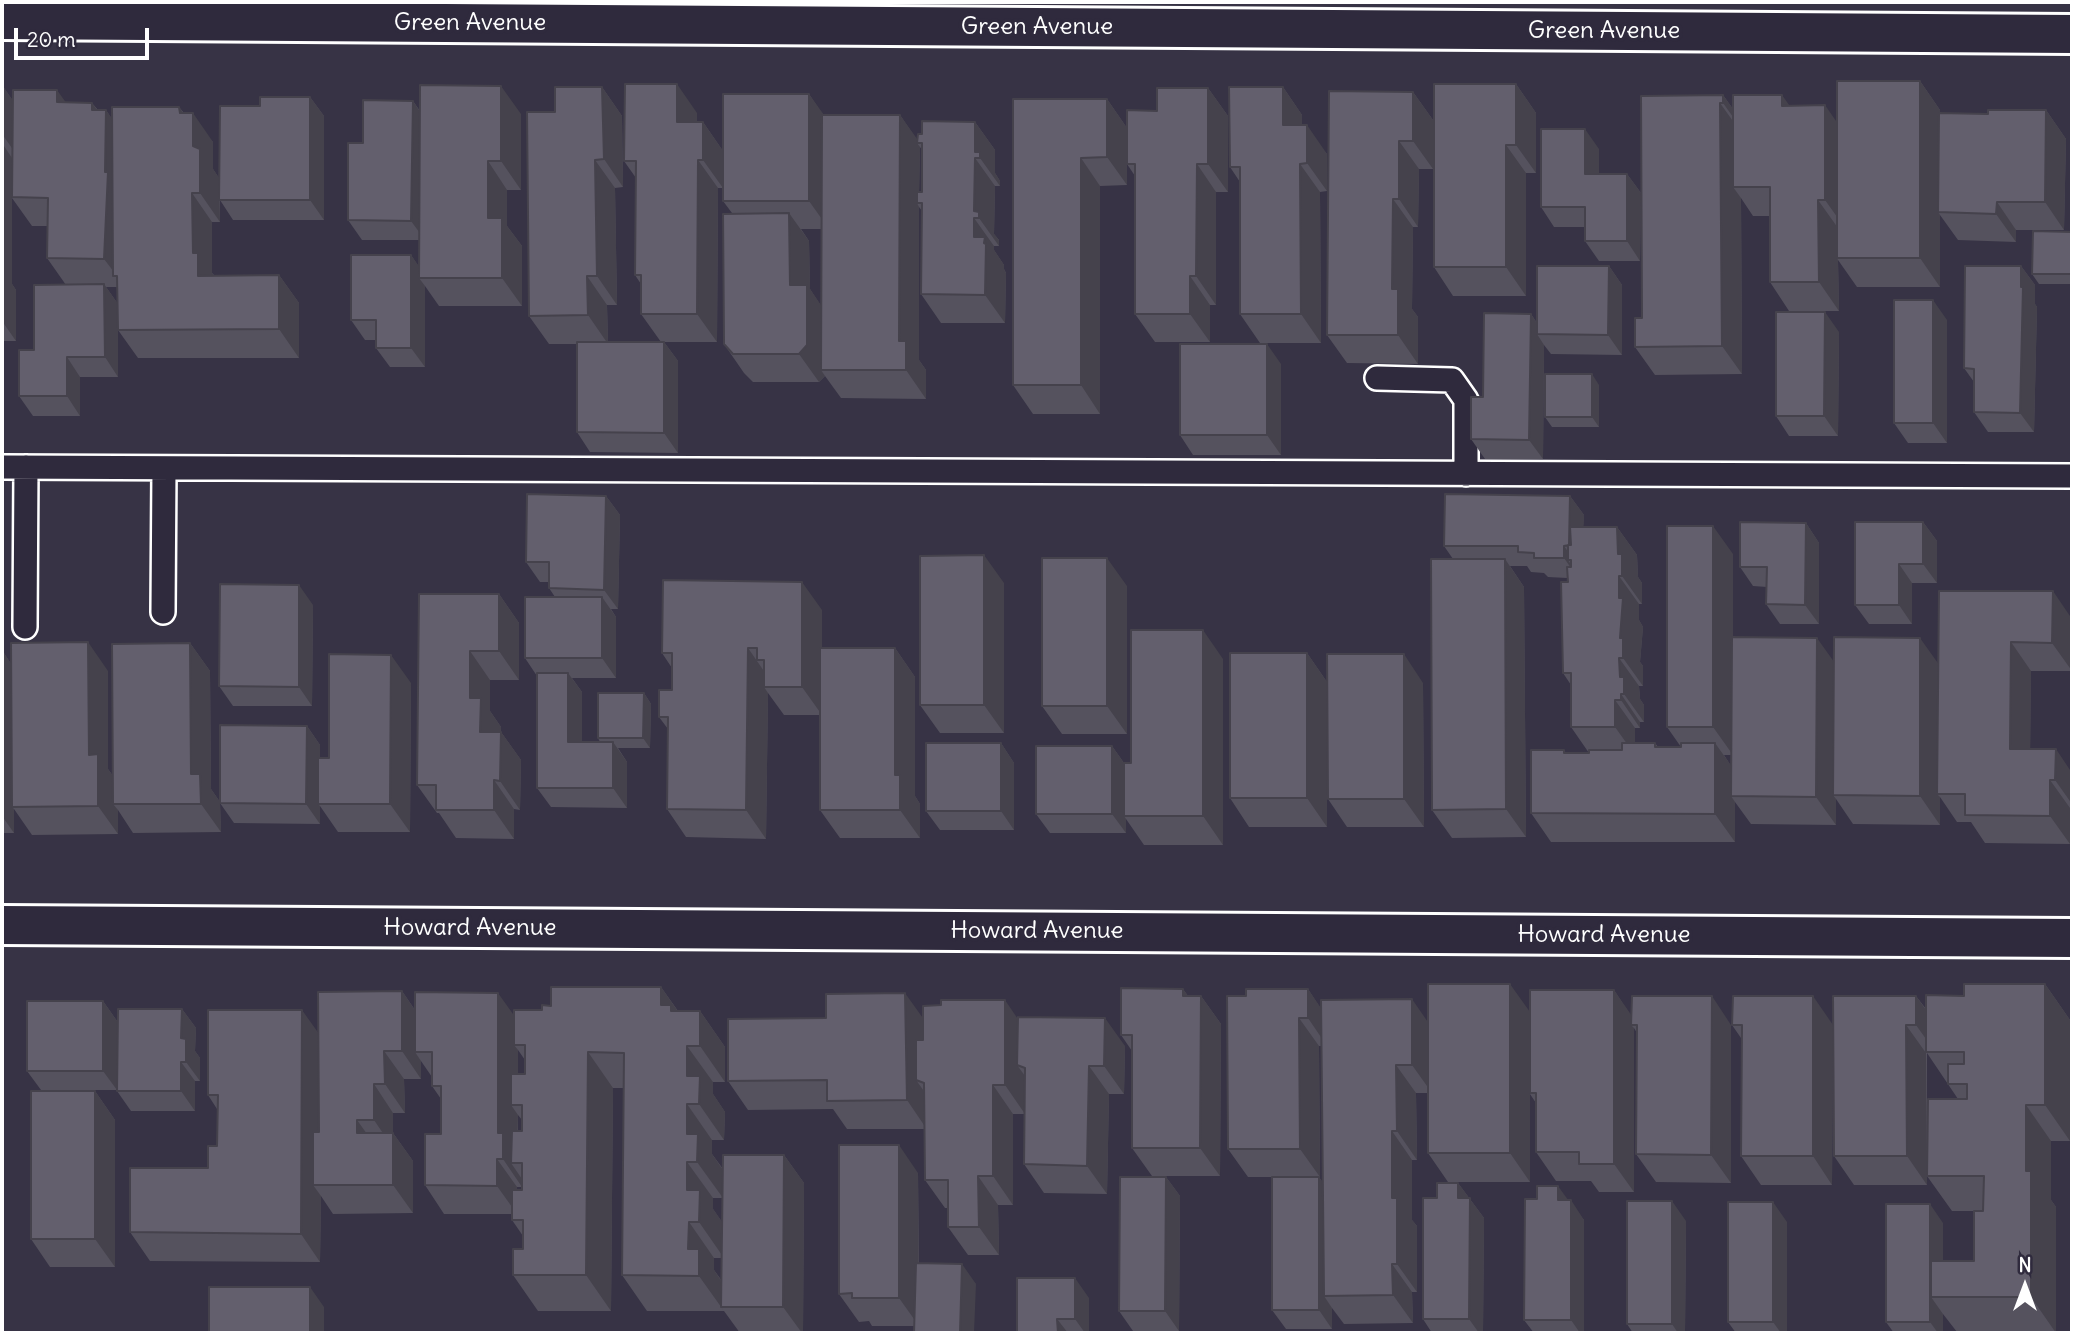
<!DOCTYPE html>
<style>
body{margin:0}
#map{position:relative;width:2074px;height:1335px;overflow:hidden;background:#373345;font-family:Delius,sans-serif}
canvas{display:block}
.frame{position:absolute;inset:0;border:4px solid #fff;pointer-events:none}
.north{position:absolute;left:1990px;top:1251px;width:70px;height:70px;-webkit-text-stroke:5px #2f2a3d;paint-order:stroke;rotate:0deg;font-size:19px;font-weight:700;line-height:28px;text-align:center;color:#fff}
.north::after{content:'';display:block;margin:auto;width:24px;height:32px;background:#fff;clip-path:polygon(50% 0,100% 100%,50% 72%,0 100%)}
.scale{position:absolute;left:14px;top:28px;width:135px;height:32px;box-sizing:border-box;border:4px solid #fff;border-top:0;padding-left:9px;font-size:21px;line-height:24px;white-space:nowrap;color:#fff;-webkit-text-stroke:5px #2f2a3d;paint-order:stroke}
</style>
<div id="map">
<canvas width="2074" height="1335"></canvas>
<div class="frame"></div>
<div class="north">N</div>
<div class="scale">20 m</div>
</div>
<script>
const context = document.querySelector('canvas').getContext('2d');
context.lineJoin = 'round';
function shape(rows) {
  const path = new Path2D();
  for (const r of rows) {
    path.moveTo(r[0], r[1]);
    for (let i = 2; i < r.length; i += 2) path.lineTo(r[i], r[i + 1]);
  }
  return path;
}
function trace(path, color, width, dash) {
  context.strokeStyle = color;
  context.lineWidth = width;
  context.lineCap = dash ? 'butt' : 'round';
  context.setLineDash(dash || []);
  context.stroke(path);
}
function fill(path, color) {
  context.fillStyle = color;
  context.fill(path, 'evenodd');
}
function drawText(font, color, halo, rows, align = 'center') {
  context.font = font + ' Delius,sans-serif';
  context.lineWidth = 7;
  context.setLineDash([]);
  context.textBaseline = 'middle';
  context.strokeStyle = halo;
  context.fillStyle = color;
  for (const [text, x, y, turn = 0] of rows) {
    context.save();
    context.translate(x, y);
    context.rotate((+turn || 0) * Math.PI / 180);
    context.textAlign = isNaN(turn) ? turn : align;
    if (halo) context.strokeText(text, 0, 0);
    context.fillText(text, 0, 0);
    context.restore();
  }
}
const service = shape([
 [1377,378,1452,380,1466,400,1466,474],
 [2,467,2072,476],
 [163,612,164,468],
 [25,627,26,467]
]);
const minor = shape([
 [2,20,2072,34],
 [2,925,2072,938]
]);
trace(service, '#fff', 28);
trace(minor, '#fff', 44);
trace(service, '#2f2a3d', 23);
trace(minor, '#2f2a3d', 38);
fill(shape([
 [1920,81,1940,110,1940,113,1988,114,2046,110,2066,139,2064,230,2016,230,2016,242,1958,240,1940,215,1940,287,1857,287,1838,260,1839,311,1789,311,1770,282,1770,216,1753,216,1741,198,1742,374,1655,375,1635,347,1642,318,1723,95,1733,109,1790,106,1837,122],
 [1516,84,1536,113,1536,173,1526,173,1526,296,1453,296,1434,267],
 [2,85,13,101,92,103,98,110,106,110,112,119,179,107,184,113,213,142,213,169,219,178,260,106,310,97,324,116,324,220,233,220,220,200,220,222,212,222,212,273,214,275,279,275,299,303,299,358,138,358,118,330,118,377,80,377,80,416,33,416,19,396,34,350,66,285,47,258,48,226,32,226,12,198,12,284,16,290,16,341,2,341],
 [106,287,117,287,118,304],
 [602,87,622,116,623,187,615,188,617,305,607,305,608,342,661,342,641,314,641,284,635,275,636,178,624,161,697,113,697,122,703,122,723,151,723,188,718,188,717,342,664,342,678,361,678,453,590,452,577,432,577,344,549,344,529,316,555,112],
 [1283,87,1302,115,1302,125,1327,154,1327,191,1320,192,1321,343,1260,343,1240,314,1240,182,1230,167],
 [1208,88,1228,116,1228,192,1216,192,1216,305,1210,305,1210,342,1155,342,1135,314,1135,176,1127,164,1157,111],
 [1413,92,1433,120,1433,169,1419,169,1418,227,1413,227,1412,309,1418,317,1418,364,1347,363,1327,335],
 [809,94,823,115,900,115,917,140,922,134,975,122,995,150,995,173,1000,181,1000,186,995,186,994,234,999,240,999,246,994,246,994,250,1004,265,1004,269,1006,273,1005,323,941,323,921,294,922,211,919,207,919,360,926,370,926,399,841,398,825,376,819,382,753,382,744,373,724,344,732,213,723,201],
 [920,147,922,150,922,192,919,192],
 [801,229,822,229,821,306,810,289,809,241],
 [1013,99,1107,99,1127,128,1127,185,1100,186,1100,414,1033,414,1013,385],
 [413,101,420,111,521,114,521,190,507,190,507,226,522,246,522,306,439,306,425,286,425,367,390,367,376,348,376,340,365,340,351,320,411,255,419,267,419,240,362,240,348,220],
 [1599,149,1599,174,1627,174,1641,193,1640,261,1599,261,1585,241,1585,227,1554,227,1541,207],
 [2072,232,2072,284,2039,284,2032,274],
 [1609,266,1622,285,1622,355,1551,354,1544,345,1543,459,1485,459,1471,439,1531,314,1537,323],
 [2021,266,2035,285,2035,304,2037,307,2034,432,1988,432,1974,412,1974,382,1964,368],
 [1947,320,1947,443,1908,443,1894,423],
 [1839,332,1838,436,1789,436,1776,416],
 [1281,364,1281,455,1193,455,1180,435],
 [1599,385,1599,427,1552,427,1545,417],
 [606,496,620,515,618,609,611,609,616,617,616,678,572,678,582,692,582,742,600,742,598,738,644,693,651,704,650,748,618,748,627,762,627,808,551,807,537,788,537,676,525,658,555,597,549,588,549,582,540,582,526,562],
 [1570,496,1584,515,1583,527,1617,527,1637,555,1638,577,1642,583,1642,604,1639,604,1639,620,1643,627,1640,662,1643,666,1643,686,1639,686,1640,699,1644,705,1644,722,1640,722,1640,728,1635,728,1635,743,1655,743,1658,747,1681,747,1667,727,1733,554,1733,637,1834,662,1938,663,2053,591,2072,671,2031,671,2030,749,2072,773,2072,808,2070,808,2070,844,1985,843,1971,822,1957,822,1940,797,1940,825,1853,824,1836,799,1836,825,1751,824,1735,802,1735,842,1551,842,1531,813,1564,750,1566,753,1589,753,1571,727,1571,685,1563,673,1567,578,1548,577,1544,573,1531,572,1527,566,1510,566,1524,587,1526,837,1452,838,1432,810,1453,559,1444,546],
 [1724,755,1731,755,1731,766],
 [1923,522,1937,541,1937,583,1912,583,1912,624,1869,624,1855,605],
 [1806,523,1819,543,1819,624,1780,624,1766,604,1767,587,1753,586,1740,567],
 [1004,583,1004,733,940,733,920,705],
 [1127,586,1127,734,1062,734,1042,706],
 [419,594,499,594,519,623,519,680,490,680,490,711,501,727,501,732,521,760,520,810,514,809,514,839,456,838,439,813,437,813,417,785],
 [313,605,312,706,233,706,219,686],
 [822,610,822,648,895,648,915,677,915,796,920,804,920,838,840,838,820,810,820,715,784,715,768,693,766,839,686,837,667,809,668,729,659,717,672,690,672,668,662,653],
 [190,643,210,671,211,789,220,802,307,726,320,745,320,758,329,758,411,683,410,832,338,832,320,806,320,824,234,823,220,803,221,832,133,833,118,810,118,834,32,835,14,809,14,833,2,833,2,650,11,664,108,671,108,769,113,776],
 [1307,653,1327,682,1327,827,1249,827,1230,798],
 [1223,659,1223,845,1144,845,1126,819,1126,833,1050,833,1036,814,1112,746,1124,763,1131,763],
 [1423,683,1424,827,1347,827,1328,799],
 [1001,743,1014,763,1014,830,940,830,926,811],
 [2045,984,2070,1020,2070,1141,2051,1141,2051,1200,2056,1207,2056,1333,1957,1332,1943,1314,1943,1333,1894,1333,1886,1322,1943,1223,1943,1261,1974,1261,1974,1211,1952,1211,1927,1176,1958,1099,1927,1053,1927,1185,1854,1185,1834,1156,1916,996,1926,1009,1964,996],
 [661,987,678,1011,700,1011,725,1047,725,1082,713,1082,713,1094,725,1112,724,1140,712,1140,712,1154,723,1169,784,1155,804,1183,803,1333,740,1333,724,1311,647,1311,622,1275,624,1088,613,1088,611,1311,538,1311,513,1275,523,1249,523,1236,512,1220,512,1214,444,1214,425,1185,441,1134,441,1099,432,1086,432,1077,421,1061,421,1079,404,1079,405,1113,393,1113,393,1133,413,1161,413,1213,333,1214,321,1196,320,1262,150,1261,130,1232,208,1168,217,1146,217,1109,208,1095,318,1033,402,991,415,1010,514,1015,542,1010,551,1006],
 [518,1050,525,1060,525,1074,518,1074],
 [518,1115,522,1120,522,1131,518,1131],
 [517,1187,522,1187,522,1190,517,1190],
 [713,1198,722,1198,722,1222,713,1209],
 [714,1258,722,1258,722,1281,714,1270],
 [1183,989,1188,996,1201,996,1221,1024,1220,1176,1152,1176,1132,1148,1132,1051,1121,1035],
 [1308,989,1321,1009,1428,1022,1530,1012,1614,990,1631,1016,1731,1025,1731,1183,1656,1182,1636,1154,1637,1033,1634,1028,1634,1192,1599,1192,1591,1181,1556,1181,1536,1152,1536,1103,1530,1094,1530,1182,1448,1182,1428,1153,1428,1093,1416,1093,1417,1160,1412,1160,1412,1220,1417,1226,1417,1292,1412,1292,1413,1323,1344,1324,1332,1308,1332,1329,1286,1329,1272,1310,1272,1177,1248,1177,1228,1149,1246,996],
 [1319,1046,1322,1046,1323,1183,1319,1177,1320,1177],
 [103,1001,117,1021,117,1090,41,1090,27,1071],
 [182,1009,196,1028,195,1051,200,1058,200,1081,195,1081,195,1111,131,1111,117,1091],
 [923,1019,1018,1019,1125,1046,1124,1094,1109,1094,1107,1194,1044,1193,1024,1164,1025,1114,1013,1114,1013,1205,998,1205,999,1255,968,1255,948,1227,948,1208,945,1208,925,1180,924,1129,847,1129,833,1109,748,1110,728,1081],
 [1732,1025,1833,1025,1832,1185,1761,1185,1741,1156,1741,1038],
 [95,1091,115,1120,115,1267,50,1267,31,1239],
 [918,1173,919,1263,976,1284,914,1326,872,1326,869,1321,859,1322,839,1294],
 [1166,1177,1180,1196,1179,1331,1133,1331,1119,1311],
 [1458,1183,1484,1218,1483,1333,1432,1333,1423,1319,1437,1198],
 [1567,1200,1584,1220,1584,1333,1534,1333,1524,1320],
 [1686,1221,1685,1333,1633,1333,1627,1324],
 [1787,1222,1787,1333,1736,1333,1728,1322],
 [1089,1298,1089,1333,1017,1333]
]), '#55525e');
fill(shape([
 [1920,81,1940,110,1940,212,1938,212,1940,215,1940,287,1920,258],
 [677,84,697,113,697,151,677,122],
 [1516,84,1536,113,1536,173,1516,145],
 [2,85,19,109,19,158,2,134],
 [501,86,521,114,521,190,501,161],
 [602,87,622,116,623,187,604,159],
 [1283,87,1302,115,1302,154,1283,125],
 [1208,88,1228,116,1228,192,1208,164],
 [57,90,77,118,57,102],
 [1413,92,1433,120,1433,169,1413,141],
 [809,94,829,122,829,229,809,201],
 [1723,95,1743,123,1743,131,1723,103],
 [1782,95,1802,123,1782,106],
 [310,97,324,116,324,220,310,200],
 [1107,99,1127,128,1127,185,1107,157],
 [413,101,426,121,425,240,411,221],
 [92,103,106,122,106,110,126,139,117,276,104,259,105,172,92,110],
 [1720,103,1740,131,1733,187,1741,198,1742,374,1722,346],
 [1825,105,1845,134,1845,228,1825,200],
 [179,107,193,127,193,113,213,142,213,169,219,178,220,222,200,193,193,146,180,113],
 [2046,110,2066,139,2064,230,2045,202],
 [900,115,920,143,917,143,920,147,919,203,917,203,919,207,919,360,926,370,926,399,906,370,899,341],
 [703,122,723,151,723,188,703,160],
 [975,122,995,150,995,173,1000,181,1000,186,980,158,975,152],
 [1307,125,1327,154,1327,191,1307,163],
 [1585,129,1599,149,1599,193,1585,174],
 [1399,141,1419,169,1418,227,1399,199],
 [2,143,12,158,12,284,16,290,16,341,2,321],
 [1506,145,1526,173,1526,296,1506,267],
 [975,158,995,186,994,234,999,240,999,246,974,211],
 [1081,158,1100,186,1100,414,1081,385],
 [595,160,615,188,617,305,597,276],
 [698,160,718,188,717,342,697,314],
 [488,161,507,190,507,226,522,246,522,306,502,278,488,218],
 [1197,164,1216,192,1216,305,1196,276],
 [1300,164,1320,192,1321,343,1301,314],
 [1627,174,1641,193,1640,261,1627,241],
 [192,193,212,222,212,273,218,282,198,276,193,253],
 [1393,199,1413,227,1412,309,1418,317,1418,364,1398,335,1392,289],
 [1818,200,1838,228,1837,258,1838,260,1839,311,1819,282],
 [1997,202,2016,230,2016,242,1996,214],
 [789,213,809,241,810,289,827,314,821,370,825,376,819,382,799,354,790,285],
 [974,218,994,246,994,250,1004,265,1004,269,1006,273,1005,323,985,295,974,237],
 [411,255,425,275,419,278,425,286,425,367,411,348],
 [1609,266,1622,285,1622,355,1608,335],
 [2021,266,2035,285,2035,304,2037,307,2034,432,2020,413],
 [279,275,299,303,299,358,279,329],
 [587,276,607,305,608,344,588,315],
 [1190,276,1210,305,1210,342,1190,314],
 [104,284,118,304,118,377,105,357],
 [1933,300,1947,320,1947,443,1933,423],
 [1825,312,1839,332,1838,436,1824,416],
 [1531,314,1544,334,1537,334,1544,345,1543,459,1529,440],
 [664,342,678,361,678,453,664,433],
 [1267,344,1281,364,1281,455,1267,435],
 [67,357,80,377,80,416,67,396],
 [1592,374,1599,385,1599,427,1592,417],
 [606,496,620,515,618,609,604,590],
 [1570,496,1584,515,1582,566,1569,546],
 [1923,522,1937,541,1937,583,1923,564],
 [1806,523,1819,543,1819,624,1805,605],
 [1713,526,1733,554,1733,755,1713,727],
 [1617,527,1637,555,1638,577,1642,583,1642,604,1622,576,1618,554],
 [1564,546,1578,566,1571,560,1568,560,1578,575,1578,578,1564,558],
 [984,555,1004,583,1004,733,984,705],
 [1107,558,1127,586,1127,734,1107,706],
 [1505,559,1524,587,1526,837,1506,809],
 [1899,564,1912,583,1912,624,1899,605],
 [1619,576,1639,604,1639,620,1643,627,1640,662,1643,666,1643,686,1623,658,1620,638],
 [802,582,822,610,822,715,802,687],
 [299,585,313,605,312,706,299,687],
 [2053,591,2072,619,2072,671,2052,643],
 [499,594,519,623,519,680,499,651],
 [602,597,616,617,616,678,602,658],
 [1203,630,1223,659,1223,845,1203,816],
 [1817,638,1837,666,1833,795,1836,799,1836,825,1816,797],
 [1920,638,1940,666,1937,794,1940,797,1940,825,1920,796],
 [88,642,108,671,108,769,118,783,113,804,118,810,118,834,98,806,89,755],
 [2011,642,2031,671,2030,777,2010,749],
 [190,643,210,671,211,789,220,802,221,832,201,804,191,774],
 [748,648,768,677,764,687,768,693,766,839,746,810],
 [895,648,915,677,915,796,920,804,920,838,900,810,895,775],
 [2,650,16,671,12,807,14,809,14,833,2,816],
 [470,651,490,680,490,711,501,727,500,760,480,732,470,698],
 [1307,653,1327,682,1327,827,1307,798],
 [1404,654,1423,683,1424,827,1404,799],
 [391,655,411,683,410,832,390,804],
 [1619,658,1639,686,1640,699,1644,705,1644,722,1624,694,1620,677],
 [568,673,582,692,582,762,568,742],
 [644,693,651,704,650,748,643,738],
 [1621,694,1640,722,1640,728,1621,700],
 [1615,700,1635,728,1635,755,1615,727],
 [307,726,320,745,320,804,318,804,320,806,320,824,306,804],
 [501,732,521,760,520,810,500,781],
 [613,742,627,762,627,808,613,788],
 [1001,743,1014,763,1014,830,1001,811],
 [1715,743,1735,771,1731,796,1735,802,1735,842,1715,814],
 [1112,746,1126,766,1124,816,1126,819,1126,833,1112,814],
 [2056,749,2072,773,2072,804,2055,780],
 [494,780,514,809,514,839,494,810],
 [2050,780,2070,808,2070,844,2050,816],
 [1510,984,1530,1012,1530,1182,1510,1153],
 [2045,984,2070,1020,2070,1141,2045,1105],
 [661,987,686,1023,696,1041,696,1047,686,1033,661,1005],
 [1183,989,1201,1014,1201,996,1221,1024,1220,1176,1200,1148,1183,996],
 [1308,989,1327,1017,1327,1046,1308,1018],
 [1614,990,1634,1019,1631,1025,1634,1028,1634,1192,1614,1164],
 [402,991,421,1019,415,1052,421,1061,421,1079,402,1051],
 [498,993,518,1021,514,1045,518,1050,518,1105,511,1105,518,1115,517,1154,511,1163,522,1179,522,1187,503,1159,498,1133],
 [905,993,925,1021,924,1083,916,1080,926,1094,926,1128,907,1100],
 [1712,996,1731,1025,1731,1183,1711,1155],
 [1813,996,1833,1025,1832,1185,1813,1156],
 [1916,996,1936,1024,1936,1053,1916,1025],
 [1412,999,1432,1028,1432,1093,1412,1065],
 [1005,1000,1024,1028,1017,1065,1025,1076,1025,1114,1005,1085],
 [103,1001,117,1021,117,1090,103,1071],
 [182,1009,196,1028,195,1051,200,1058,200,1081,186,1062,181,1038],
 [302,1010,322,1038,321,1185,313,1185,321,1196,320,1262,301,1234],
 [700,1011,725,1047,725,1082,700,1046],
 [1105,1018,1125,1046,1124,1094,1104,1066],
 [1299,1018,1319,1046,1320,1177,1300,1149],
 [1906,1025,1926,1053,1927,1185,1907,1156],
 [687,1046,713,1082,713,1094,725,1112,724,1140,699,1104,687,1076],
 [384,1051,404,1079,405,1113,385,1084],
 [588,1052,613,1088,611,1311,586,1275],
 [181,1062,195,1081,195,1111,181,1091],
 [1396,1065,1416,1093,1417,1160,1397,1131],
 [1089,1066,1109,1094,1107,1194,1087,1166],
 [374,1084,393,1113,393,1148,374,1120],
 [993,1085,1013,1114,1013,1205,993,1176],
 [95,1091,115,1120,115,1267,95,1239],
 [687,1104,712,1140,712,1154,723,1170,723,1198,697,1162,687,1134],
 [2026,1105,2051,1141,2051,1200,2056,1207,2056,1333,2031,1297,2026,1171],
 [357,1120,377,1148,357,1133],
 [1392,1131,1412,1160,1412,1220,1417,1226,1417,1292,1397,1264,1392,1198],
 [393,1133,413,1161,413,1213,393,1185],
 [899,1145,918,1173,919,1326,899,1298],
 [784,1155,804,1183,803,1333,802,1333,783,1307],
 [497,1159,517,1187,517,1214,497,1186],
 [687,1162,713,1198,713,1209,725,1226,724,1258,699,1222,687,1190],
 [978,1176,998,1205,999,1255,979,1227],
 [1166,1177,1180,1196,1179,1331,1165,1311],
 [1319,1177,1332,1196,1324,1296,1332,1308,1332,1329,1319,1310],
 [1458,1183,1484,1218,1483,1333,1479,1333,1469,1319,1458,1198],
 [1558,1186,1571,1204,1571,1200,1584,1220,1584,1333,1580,1333,1571,1320,1558,1200],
 [1672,1201,1686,1221,1685,1333,1678,1333,1672,1324],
 [1773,1202,1787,1222,1787,1333,1781,1333,1773,1322],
 [1930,1204,1943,1223,1943,1297,1931,1297,1943,1314,1943,1333,1938,1333,1930,1322],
 [689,1222,714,1258,714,1270,724,1285,721,1307,724,1311,699,1276,688,1249],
 [962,1264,976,1284,974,1333,960,1333],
 [1392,1264,1412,1292,1413,1323,1393,1295],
 [1075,1278,1089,1298,1089,1333,1085,1333,1075,1319],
 [310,1287,324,1307,324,1333,310,1333],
 [1057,1319,1068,1333,1058,1333]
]), '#45424c');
const building = shape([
 [1837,81,1920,81,1920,258,1837,258,1837,81],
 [625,84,677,84,677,122,703,122,703,160,698,160,697,314,641,314,641,275,635,275,636,161,624,161,625,84],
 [1434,84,1516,84,1516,145,1506,145,1506,267,1434,267,1434,84],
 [420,85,501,86,501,161,488,161,488,218,502,218,502,278,419,278,420,85],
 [555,87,602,87,604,159,595,160,597,276,587,276,588,315,529,316,527,112,555,112,555,87],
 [1229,87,1283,87,1283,125,1307,125,1307,163,1300,164,1301,314,1240,314,1240,167,1230,167,1229,87],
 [1157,88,1208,88,1208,164,1197,164,1196,276,1190,276,1190,314,1135,314,1135,164,1127,164,1127,110,1157,111,1157,88],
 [13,90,57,90,57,102,92,103,92,110,106,110,105,172,108,172,104,259,47,258,48,198,12,197,13,90],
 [1329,91,1413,92,1413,141,1399,141,1399,199,1393,199,1392,289,1398,289,1398,335,1327,335,1329,91],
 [723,94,809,94,809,201,723,201,723,94],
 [1723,95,1723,103,1720,103,1722,346,1635,347,1635,318,1642,318,1641,96,1723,95],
 [1733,95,1782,95,1782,106,1825,105,1825,200,1818,200,1819,282,1770,282,1770,187,1733,187,1733,95],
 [260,97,310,97,310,200,219,200,220,106,260,106,260,97],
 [1013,99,1107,99,1107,157,1081,158,1081,385,1013,385,1013,99],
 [363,100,413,101,411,221,348,220,348,143,363,143,363,100],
 [112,107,179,107,180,113,193,113,193,146,200,149,200,193,192,193,193,253,198,253,198,276,279,275,279,329,118,330,117,276,113,276,112,107],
 [1988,110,2046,110,2045,202,1997,202,1996,214,1938,212,1939,113,1988,114,1988,110],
 [822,115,900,115,899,341,906,341,906,370,821,370,822,115],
 [922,121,975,122,975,152,980,152,980,158,975,158,974,211,979,212,979,218,974,218,974,237,985,237,984,243,986,244,985,295,921,294,922,203,917,203,917,192,922,192,922,143,917,143,918,134,922,134,922,121],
 [1541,129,1585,129,1585,174,1627,174,1627,241,1585,241,1585,207,1541,207,1541,129],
 [789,213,790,285,807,285,807,345,799,354,733,354,724,344,723,214,789,213],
 [2033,231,2072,232,2072,274,2032,274,2033,231],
 [351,255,411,255,411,348,376,348,376,320,351,320,351,255],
 [1537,266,1609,266,1608,335,1537,334,1537,266],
 [1965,266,2021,266,2021,287,2023,287,2020,413,1974,412,1974,369,1964,368,1965,266],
 [104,284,105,357,67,357,67,396,19,396,19,350,34,350,34,285,104,284],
 [1894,300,1933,300,1933,423,1894,423,1894,300],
 [1776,312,1825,312,1824,416,1776,416,1776,312],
 [1484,313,1531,314,1529,440,1471,439,1471,397,1483,397,1484,313],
 [577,342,664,342,664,433,577,432,577,342],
 [1180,344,1267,344,1267,435,1180,435,1180,344],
 [1545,374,1592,374,1592,417,1545,417,1545,374],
 [527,494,606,496,604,590,549,588,549,562,526,562,527,494],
 [1445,494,1570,496,1569,545,1564,546,1564,558,1534,558,1534,553,1518,552,1518,546,1444,546,1445,494],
 [1740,522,1806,523,1805,605,1766,604,1767,567,1740,567,1740,522],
 [1855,522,1923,522,1923,564,1899,564,1899,605,1855,605,1855,522],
 [1667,526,1713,526,1713,727,1667,727,1667,526],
 [1570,527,1617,527,1618,554,1622,554,1622,576,1619,576,1619,598,1623,598,1620,638,1623,638,1623,658,1619,658,1620,677,1624,677,1624,694,1621,694,1621,700,1615,700,1615,727,1571,727,1571,673,1563,673,1561,582,1568,582,1567,567,1571,567,1571,560,1568,560,1568,545,1571,545,1570,527],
 [984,555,984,705,920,705,920,556,984,555],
 [1042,558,1107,558,1107,706,1042,706,1042,558],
 [1431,559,1505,559,1506,809,1432,810,1431,559],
 [663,580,802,582,802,687,764,687,764,660,757,660,757,648,748,648,746,810,667,809,668,717,659,717,659,690,672,690,672,653,662,653,663,580],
 [220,584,299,585,299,687,219,686,220,584],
 [1939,591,2053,591,2052,643,2011,642,2010,749,2056,749,2055,780,2050,780,2050,816,1965,815,1965,794,1937,794,1939,591],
 [419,594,499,594,499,651,470,651,470,698,481,698,480,732,501,732,500,781,494,780,494,810,436,810,436,785,417,785,419,594],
 [525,597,602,597,602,658,525,658,525,597],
 [1131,630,1203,630,1203,816,1124,816,1124,763,1131,763,1131,630],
 [1732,637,1817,638,1816,797,1731,796,1732,637],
 [1834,637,1920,638,1920,796,1833,795,1834,637],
 [88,642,89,755,98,754,98,806,12,807,11,643,88,642],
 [190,643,191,774,200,774,201,804,113,804,112,644,190,643],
 [820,648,895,648,895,775,900,775,900,810,820,810,820,648],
 [1230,653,1307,653,1307,798,1230,798,1230,653],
 [329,654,391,655,390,804,318,804,318,758,329,758,329,654],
 [1327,654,1404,654,1404,799,1328,799,1327,654],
 [537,673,568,673,568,742,613,742,613,788,537,788,537,673],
 [598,693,644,693,643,738,598,738,598,693],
 [220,725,307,726,306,804,220,803,220,725],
 [926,743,1001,743,1001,811,926,811,926,743],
 [1622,743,1655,743,1655,747,1681,747,1681,743,1715,743,1715,814,1531,813,1531,750,1564,750,1564,753,1589,753,1589,750,1622,750,1622,743],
 [1036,746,1112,746,1112,814,1036,814,1036,746],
 [1428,984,1510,984,1510,1153,1428,1153,1428,984],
 [1964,984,2045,984,2045,1105,2026,1105,2026,1171,2031,1171,2031,1297,1931,1297,1931,1261,1974,1261,1974,1211,1983,1211,1984,1176,1927,1176,1928,1099,1967,1099,1967,1084,1948,1084,1948,1064,1964,1064,1964,1052,1926,1052,1926,995,1964,996,1964,984],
 [551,987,661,987,661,1005,671,1005,671,1011,700,1011,700,1046,687,1046,687,1076,700,1076,699,1104,687,1104,687,1134,698,1134,697,1162,687,1162,687,1190,700,1190,699,1222,689,1222,688,1249,699,1249,699,1276,622,1275,624,1053,588,1052,586,1275,513,1275,513,1249,523,1249,523,1220,512,1220,512,1190,522,1190,522,1163,511,1163,512,1131,522,1131,522,1105,511,1105,511,1074,525,1074,525,1045,514,1045,514,1010,542,1010,542,1005,551,1006,551,987],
 [1121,988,1183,989,1183,996,1201,996,1200,1148,1132,1148,1132,1035,1121,1035,1121,988],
 [1246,989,1308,989,1308,1018,1299,1018,1300,1149,1228,1149,1227,996,1246,996,1246,989],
 [1530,990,1614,990,1614,1164,1579,1164,1579,1152,1536,1152,1536,1093,1530,1093,1530,990],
 [402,991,402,1051,384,1051,385,1084,374,1084,374,1120,357,1120,357,1133,393,1133,393,1185,313,1185,313,1132,319,1132,318,992,402,991],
 [415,992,498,993,498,1133,503,1133,503,1159,497,1159,497,1186,425,1185,425,1134,441,1134,441,1086,432,1086,432,1052,415,1052,415,992],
 [905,993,907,1100,827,1101,827,1080,728,1081,728,1019,826,1018,826,994,905,993],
 [1632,996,1712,996,1711,1155,1636,1154,1637,1025,1631,1025,1632,996],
 [1733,996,1813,996,1813,1156,1741,1156,1742,1025,1732,1025,1733,996],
 [1833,996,1916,996,1916,1025,1906,1025,1907,1156,1834,1156,1833,996],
 [1412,999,1412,1065,1396,1065,1397,1131,1392,1131,1392,1198,1397,1198,1397,1264,1392,1264,1393,1295,1324,1296,1321,1000,1412,999],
 [941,1000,1005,1000,1005,1085,993,1085,993,1176,978,1176,979,1227,948,1227,948,1180,925,1180,924,1083,916,1080,916,1040,923,1040,923,1006,941,1005,941,1000],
 [27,1001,103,1001,103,1071,27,1071,27,1001],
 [118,1009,182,1009,181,1038,186,1039,186,1062,181,1062,181,1091,117,1091,118,1009],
 [208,1010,302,1010,301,1234,130,1232,130,1168,208,1168,208,1146,217,1146,218,1095,208,1095,208,1010],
 [1018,1017,1105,1018,1104,1066,1089,1066,1087,1166,1024,1164,1025,1068,1017,1065,1018,1017],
 [31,1091,95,1091,95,1239,31,1239,31,1091],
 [839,1145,899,1145,899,1298,852,1298,852,1293,839,1294,839,1145],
 [723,1155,784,1155,783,1307,721,1307,723,1155],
 [1120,1177,1166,1177,1165,1311,1119,1311,1120,1177],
 [1272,1177,1319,1177,1319,1310,1272,1310,1272,1177],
 [1437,1183,1458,1183,1458,1198,1470,1198,1469,1319,1423,1319,1423,1198,1437,1198,1437,1183],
 [1537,1186,1558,1186,1558,1200,1571,1200,1571,1320,1524,1320,1525,1199,1537,1199,1537,1186],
 [1627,1201,1672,1201,1672,1324,1627,1324,1627,1201],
 [1728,1202,1773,1202,1773,1322,1728,1322,1728,1202],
 [1886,1204,1930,1204,1930,1322,1886,1322,1886,1204],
 [916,1263,962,1264,960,1333,914,1333,916,1263],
 [1017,1278,1075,1278,1075,1319,1057,1319,1058,1333,1017,1333,1017,1278],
 [209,1287,310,1287,310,1333,209,1333,209,1287]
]);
fill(building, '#635f6d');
trace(building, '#45424c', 2);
drawText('24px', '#fff', '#2f2a3d', [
 ["Green Avenue",470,23],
 ["Green Avenue",1037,27],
 ["Green Avenue",1604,31],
 ["Howard Avenue",470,928],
 ["Howard Avenue",1037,931],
 ["Howard Avenue",1604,935]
]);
</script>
